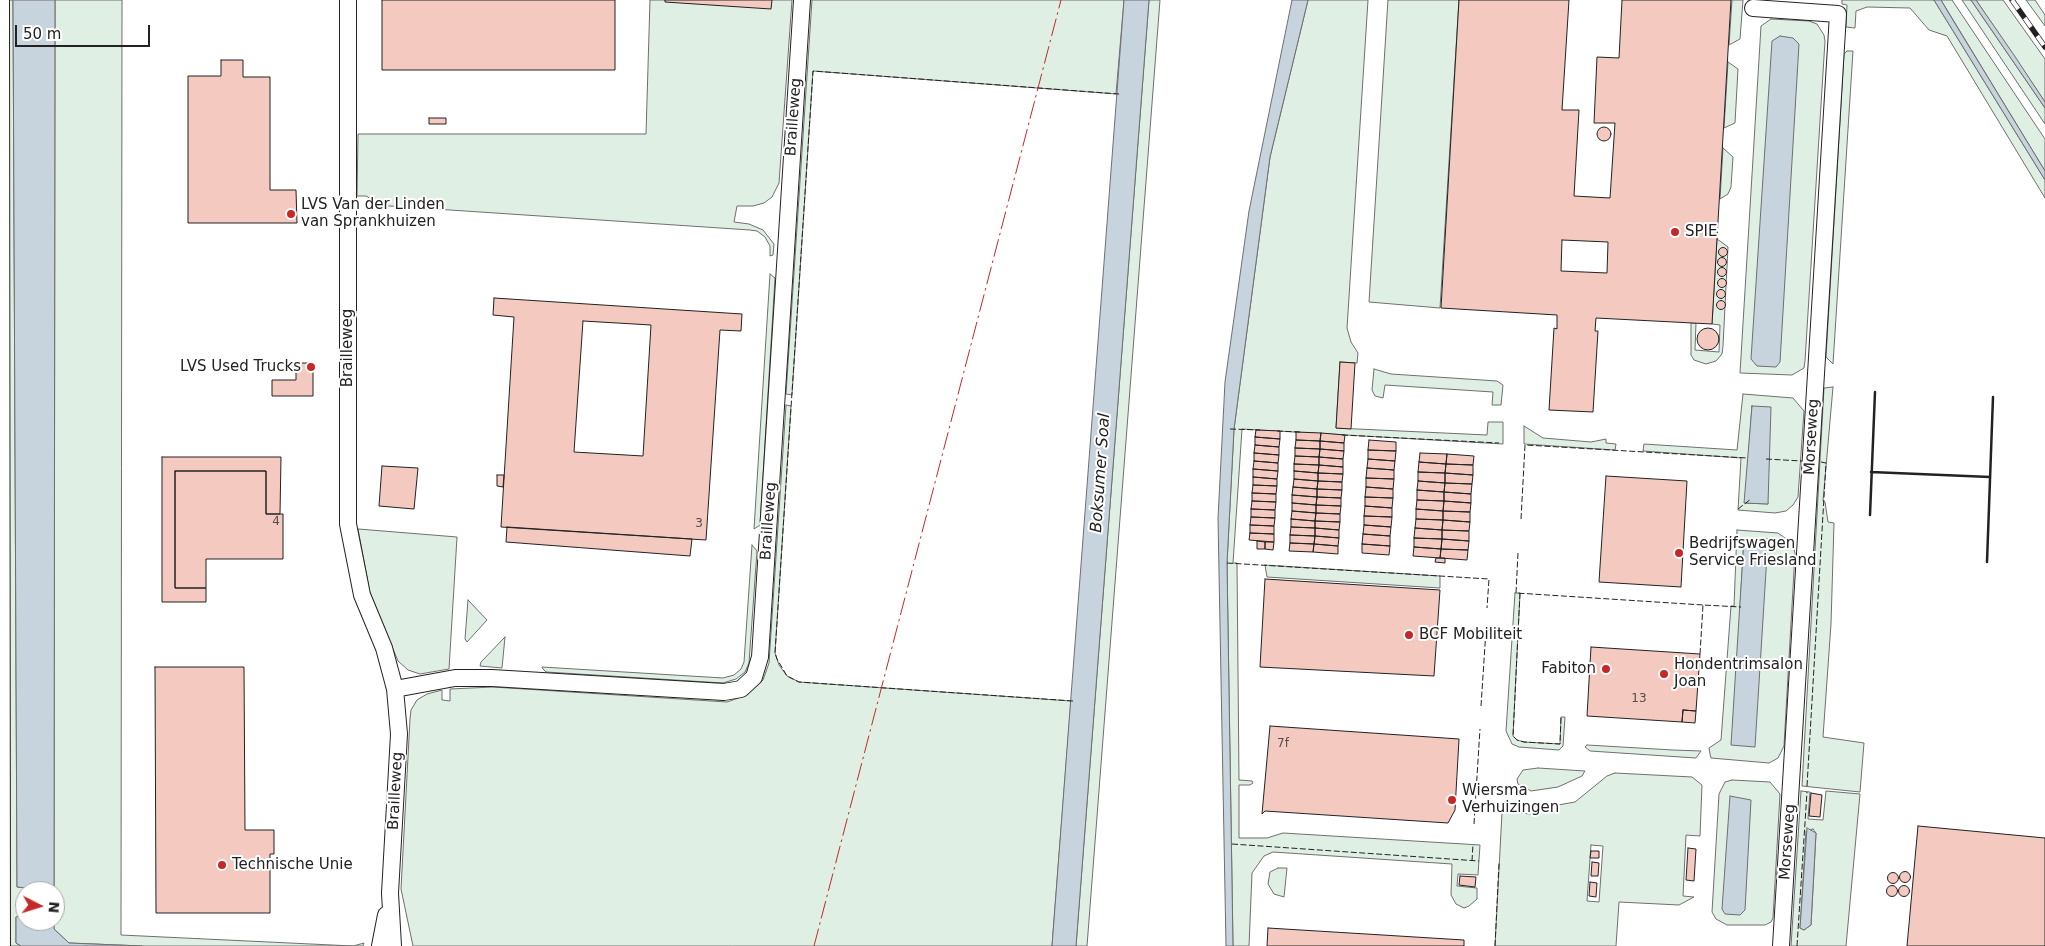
<!DOCTYPE html>
<style>
body{margin:0}
#map{position:relative;width:2045px;height:946px;overflow:hidden;background:#fff;font-family:"DejaVu Sans",sans-serif}
canvas{display:block}
.north{position:absolute;left:15px;top:881px;width:50px;height:50px;box-sizing:border-box;background:#fff;border:1px solid #a7a7a7;border-radius:50%;rotate:95deg;font-size:14px;font-weight:700;line-height:20px;text-align:center;color:#222}
.north::after{content:'';display:block;margin:auto;width:18px;height:22px;background:#c62828;clip-path:polygon(50% 0,100% 100%,50% 72%,0 100%)}
.scale{position:absolute;left:15px;top:25px;width:135px;height:22px;box-sizing:border-box;border:2px solid #222;border-top:0;padding-left:6px;font-size:15px;line-height:18px;white-space:nowrap;color:#222;-webkit-text-stroke:4px #fff;paint-order:stroke}
</style>
<div id="map">
<canvas width="2045" height="946"></canvas>
<div class="north">N</div>
<div class="scale">50 m</div>
</div>
<script>
const context = document.querySelector('canvas').getContext('2d');
context.lineJoin = 'round';
function fill(path, color) {
  context.fillStyle = color;
  context.fill(path, 'evenodd');
}
function shape(rows) {
  const path = new Path2D();
  for (const r of rows) {
    if (r.length === 3) {
      path.moveTo(r[0] + r[2], r[1]);
      path.arc(r[0], r[1], r[2], 0, 2 * Math.PI);
      continue;
    }
    path.moveTo(r[0], r[1]);
    for (let i = 2; i < r.length; i += 2) path.lineTo(r[i], r[i + 1]);
  }
  return path;
}
function trace(path, color, width, dash) {
  context.strokeStyle = color;
  context.lineWidth = width;
  context.lineCap = dash ? 'butt' : 'round';
  context.setLineDash(dash || []);
  context.stroke(path);
}
function drawText(font, color, halo, rows, align = 'center') {
  context.font = font + ' "DejaVu Sans",sans-serif';
  context.lineWidth = 4;
  context.setLineDash([]);
  context.textBaseline = 'middle';
  context.strokeStyle = halo;
  context.fillStyle = color;
  for (const [text, x, y, turn = 0] of rows) {
    context.save();
    context.translate(x, y);
    context.rotate((+turn || 0) * Math.PI / 180);
    context.textAlign = isNaN(turn) ? turn : align;
    if (halo) context.strokeText(text, 0, 0);
    context.fillText(text, 0, 0);
    context.restore();
  }
}
const green = shape([
 [8,0,13,0,17,887,28,888,31,891,25,891,25,915,16,917,16,943,21,946,7,946,8,0],
 [55,0,122,0,121,935,353,946,364,943,363,946,142,946,69,943,54,929,55,0],
 [650,0,792,0,779,183,772,197,764,203,753,206,737,206,734,222,749,224,763,230,774,244,773,255,770,256,770,246,765,237,757,231,750,230,375,205,373,200,366,196,357,196,358,134,646,134,650,0],
 [812,0,1124,0,1116,94,813,71,792,395,786,394,812,0],
 [1149,0,1160,0,1087,946,1076,946,1149,0],
 [1308,0,1368,0,1347,328,1351,342,1358,353,1357,363,1340,362,1336,428,1487,435,1488,422,1503,422,1503,444,1242,429,1233,563,1237,563,1239,780,1252,781,1253,783,1250,785,1239,785,1239,838,1267,838,1283,833,1480,845,1478,875,1458,874,1457,886,1477,888,1477,899,1469,906,1464,908,1456,904,1451,895,1452,864,1273,852,1264,856,1252,873,1249,946,1233,946,1227,563,1234,429,1270,157,1308,0],
 [1388,0,1459,0,1440,308,1369,302,1388,0],
 [1732,0,1743,0,1740,39,1729,45,1732,0],
 [1842,0,1934,0,2045,180,2045,198,1947,36,1929,30,1910,8,1867,7,1856,11,1855,28,1846,27,1847,5,1842,4,1842,0],
 [1941,0,1952,0,2045,139,2045,171,1941,0],
 [1962,0,1971,0,2045,108,2045,124,1962,0],
 [1976,0,2003,0,2045,59,2045,102,1976,0],
 [2026,0,2035,0,2045,15,2045,26,2026,0],
 [1771,19,1809,21,1817,24,1824,35,1825,41,1805,361,1804,368,1792,375,1740,373,1761,26,1771,19],
 [1847,51,1853,51,1833,364,1826,357,1844,54,1847,51],
 [1728,62,1738,69,1735,123,1724,128,1728,62],
 [1723,148,1733,157,1731,187,1728,194,1720,199,1723,148],
 [1717,239,1728,247,1723,346,1722,354,1716,361,1706,364,1694,360,1691,355,1691,323,1696,323,1695,350,1719,352,1720,325,1712,324,1717,239],
 [770,274,775,278,760,525,754,529,770,274],
 [1374,369,1391,374,1497,381,1503,385,1501,405,1492,405,1493,392,1385,385,1383,398,1375,396,1372,390,1374,369],
 [1833,387,1823,501,1825,502,1828,522,1834,523,1831,624,1823,737,1864,743,1860,792,1802,786,1824,388,1833,387],
 [1743,394,1793,398,1804,411,1798,497,1793,505,1786,511,1775,513,1738,510,1741,458,1643,451,1644,444,1737,450,1743,394],
 [1752,406,1768,504,1745,503,1752,406],
 [786,405,791,406,775,653,779,665,787,676,799,682,1071,701,1052,946,413,946,401,889,410,719,411,710,417,700,427,694,442,690,442,700,450,701,450,689,493,687,727,702,747,695,763,680,769,663,786,405],
 [1524,426,1543,438,1591,442,1606,439,1606,443,1616,444,1615,450,1524,444,1524,426],
 [358,529,457,537,449,669,420,674,408,670,398,661,370,593,358,529],
 [1737,530,1778,533,1792,543,1795,553,1784,746,1778,758,1769,763,1711,758,1710,754,1709,748,1721,740,1731,606,1734,606,1737,530],
 [1744,539,1768,539,1740,607,1744,539],
 [752,545,757,551,749,663,745,672,736,679,723,683,546,672,543,669,542,667,723,678,734,675,741,669,744,662,752,545],
 [1265,565,1440,576,1440,588,1267,577,1265,565],
 [1515,593,1520,593,1513,736,1517,740,1524,742,1560,744,1561,717,1565,717,1563,746,1559,750,1519,747,1512,744,1506,731,1515,593],
 [468,600,487,620,467,642,465,639,468,600],
 [505,637,502,668,480,666,481,662,505,637],
 [1587,745,1673,750,1701,751,1696,758,1590,751,1585,747,1587,745],
 [1538,768,1585,771,1582,776,1558,787,1531,791,1518,784,1517,779,1523,770,1538,768],
 [1615,773,1692,777,1702,785,1700,836,1686,835,1683,896,1694,897,1679,905,1619,902,1616,946,1495,946,1502,812,1533,814,1534,806,1552,806,1575,802,1607,776,1615,773],
 [1591,845,1603,846,1599,902,1587,901,1591,845],
 [1732,780,1770,782,1780,794,1773,918,1771,922,1765,925,1727,925,1716,919,1712,912,1719,794,1725,782,1732,780],
 [1801,791,1810,792,1808,819,1823,820,1826,791,1860,794,1846,946,1791,946,1801,791],
 [1813,829,1816,833,1811,925,1804,930,1800,928,1806,831,1813,829],
 [1278,868,1287,868,1284,897,1274,894,1268,884,1270,872,1278,868]
]);
fill(green, '#e0efe3');
trace(green, '#6f6f6f', 1);
const water = shape([
 [13,0,55,0,54,891,31,891,28,888,17,887,13,0],
 [1124,0,1149,0,1076,946,1052,946,1124,0],
 [1292,0,1308,0,1270,157,1234,429,1227,563,1233,946,1226,946,1218,518,1225,382,1249,211,1292,0],
 [1934,0,1941,0,1948,12,2045,171,2045,180,1934,0],
 [1971,0,1976,0,2014,55,2045,102,2045,108,1971,0],
 [1780,36,1793,38,1799,44,1780,362,1776,367,1757,366,1751,359,1772,41,1780,36],
 [1752,406,1771,407,1768,504,1744,503,1752,406],
 [1744,539,1768,539,1755,747,1731,745,1744,539],
 [1730,796,1751,800,1745,910,1740,915,1725,914,1722,909,1730,796],
 [1807,828,1816,833,1811,925,1804,930,1800,928,1807,828],
 [25,915,25,921,54,921,54,929,69,943,142,946,21,946,16,943,16,917,25,915]
]);
fill(water, '#c7d3dd');
trace(water, '#6f6f6f', 1);
const building = shape([
 [382,0,615,0,615,70,382,70,382,0],
 [665,0,772,0,771,9,665,2,665,0],
 [1459,0,1569,0,1562,110,1579,110,1574,196,1610,198,1615,123,1594,123,1597,57,1619,58,1622,0,1731,0,1712,324,1596,318,1595,331,1598,331,1593,412,1549,410,1554,328,1557,329,1557,315,1441,308,1459,0],
 [1562,240,1608,242,1607,273,1561,271,1562,240],
 [221,60,243,60,243,77,270,77,270,190,296,190,297,223,188,223,188,76,221,76,221,60],
 [429,118,446,118,446,124,429,124,429,118],
 [1604,134,7],
 [1723,252,4.5],
 [1722,262,4.5],
 [1722,272,4.5],
 [1722,283,4.5],
 [1721,294,4.5],
 [494,298,742,314,741,331,720,330,706,540,501,527,514,317,493,315,494,298],
 [583,321,651,325,643,456,574,452,583,321],
 [1721,305,4.5],
 [1708,339,11],
 [1340,362,1355,363,1351,429,1336,428,1340,362],
 [296,363,313,363,313,396,272,396,272,380,296,380,296,363],
 [1256,430,1280,431,1280,439,1255,437,1256,430],
 [1296,432,1321,433,1320,441,1296,440,1296,432],
 [1321,433,1345,435,1344,443,1320,441,1321,433],
 [1255,437,1280,439,1279,447,1255,445,1255,437],
 [1296,440,1320,441,1320,449,1295,448,1296,440],
 [1369,440,1396,442,1396,451,1368,450,1369,440],
 [1320,441,1344,443,1344,451,1320,449,1320,441],
 [1255,445,1279,447,1279,455,1254,453,1255,445],
 [1295,448,1320,449,1319,457,1295,456,1295,448],
 [1320,449,1344,451,1343,459,1319,457,1320,449],
 [1368,450,1396,451,1395,461,1368,459,1368,450],
 [1254,453,1279,455,1278,463,1254,461,1254,453],
 [1420,453,1447,454,1446,464,1419,462,1420,453],
 [1447,454,1474,456,1473,465,1446,464,1447,454],
 [1295,456,1319,457,1319,465,1294,464,1295,456],
 [162,457,281,457,280,514,266,514,266,471,175,471,175,588,206,588,206,602,162,602,162,457],
 [1319,457,1343,459,1343,467,1319,465,1319,457],
 [1368,459,1395,461,1394,470,1367,468,1368,459],
 [1254,461,1278,463,1278,471,1253,469,1254,461],
 [1419,462,1446,464,1445,473,1418,472,1419,462],
 [1294,464,1319,465,1318,473,1294,471,1294,464],
 [1446,464,1473,465,1473,475,1445,473,1446,464],
 [1319,465,1343,467,1343,474,1318,473,1319,465],
 [382,466,418,468,414,509,379,506,382,466],
 [1367,468,1394,470,1394,479,1366,478,1367,468],
 [1253,469,1278,471,1277,479,1253,477,1253,469],
 [175,471,266,471,266,514,283,514,283,559,206,559,206,588,175,588,175,471],
 [1294,471,1318,473,1318,481,1294,479,1294,471],
 [1418,472,1445,473,1445,483,1418,481,1418,472],
 [1318,473,1343,474,1342,482,1318,481,1318,473],
 [1445,473,1473,475,1472,484,1445,483,1445,473],
 [497,475,504,475,503,487,497,486,497,475],
 [1606,476,1687,481,1681,587,1599,582,1606,476],
 [1253,477,1277,479,1277,486,1253,485,1253,477],
 [1366,478,1394,479,1393,489,1366,487,1366,478],
 [1294,479,1318,481,1317,489,1293,487,1294,479],
 [1318,481,1342,482,1342,490,1317,489,1318,481],
 [1418,481,1445,483,1444,492,1417,490,1418,481],
 [1445,483,1472,484,1471,494,1444,492,1445,483],
 [1253,485,1277,486,1276,494,1252,493,1253,485],
 [1293,487,1317,489,1317,497,1292,495,1293,487],
 [1366,487,1393,489,1393,498,1365,497,1366,487],
 [1317,489,1342,490,1341,498,1317,497,1317,489],
 [1417,490,1444,492,1444,501,1417,500,1417,490],
 [1444,492,1471,494,1471,503,1444,501,1444,492],
 [1252,493,1276,494,1276,502,1252,501,1252,493],
 [1292,495,1317,497,1316,505,1292,503,1292,495],
 [1317,497,1341,498,1341,506,1316,505,1317,497],
 [1365,497,1393,498,1392,508,1365,506,1365,497],
 [1417,500,1444,501,1443,511,1416,509,1417,500],
 [1252,501,1276,502,1275,510,1251,509,1252,501],
 [1444,501,1471,503,1470,512,1443,511,1444,501],
 [1292,503,1316,505,1316,513,1292,511,1292,503],
 [1316,505,1341,506,1340,514,1316,513,1316,505],
 [1365,506,1392,508,1392,517,1364,516,1365,506],
 [1251,509,1275,510,1275,518,1251,517,1251,509],
 [1416,509,1443,511,1443,520,1416,519,1416,509],
 [1292,511,1316,513,1315,521,1291,519,1292,511],
 [1443,511,1470,512,1470,522,1443,520,1443,511],
 [1316,513,1340,514,1340,522,1315,521,1316,513],
 [1364,516,1392,517,1391,527,1364,525,1364,516],
 [1251,517,1275,518,1274,526,1250,525,1251,517],
 [1291,519,1315,521,1315,528,1291,527,1291,519],
 [1416,519,1443,520,1442,530,1415,528,1416,519],
 [1443,520,1470,522,1469,531,1442,530,1443,520],
 [1315,521,1340,522,1339,530,1315,528,1315,521],
 [1250,525,1274,526,1274,534,1250,533,1250,525],
 [1364,525,1391,527,1390,536,1363,534,1364,525],
 [507,527,692,539,690,556,506,542,507,527],
 [1291,527,1315,528,1315,536,1290,535,1291,527],
 [1315,528,1339,530,1339,538,1315,536,1315,528],
 [1415,528,1442,530,1442,539,1414,538,1415,528],
 [1442,530,1469,531,1469,541,1442,539,1442,530],
 [1250,533,1274,534,1274,542,1249,540,1250,533],
 [1363,534,1390,536,1390,546,1362,544,1363,534],
 [1290,535,1315,536,1314,544,1290,543,1290,535],
 [1315,536,1339,538,1338,546,1314,544,1315,536],
 [1414,538,1442,539,1441,549,1414,547,1414,538],
 [1442,539,1469,541,1468,550,1441,549,1442,539],
 [1257,541,1265,542,1265,549,1257,549,1257,541],
 [1265,542,1274,542,1273,550,1265,549,1265,542],
 [1290,543,1314,544,1313,552,1289,551,1290,543],
 [1314,544,1338,546,1338,554,1313,552,1314,544],
 [1362,544,1390,546,1389,555,1362,553,1362,544],
 [1414,547,1441,549,1440,558,1413,556,1414,547],
 [1441,549,1468,550,1467,560,1440,558,1441,549],
 [1436,558,1445,558,1445,563,1435,562,1436,558],
 [1265,579,1440,590,1434,676,1260,667,1265,579],
 [1591,647,1700,654,1696,711,1683,710,1682,722,1587,716,1591,647],
 [155,667,244,667,245,830,274,830,274,854,270,854,270,913,156,913,155,667],
 [1683,710,1696,711,1695,723,1682,722,1683,710],
 [1270,726,1459,739,1455,810,1448,823,1265,811,1262,814,1270,726],
 [1811,793,1822,795,1820,817,1809,816,1811,793],
 [1918,826,2045,838,2045,946,1907,946,1918,826],
 [1688,848,1696,849,1694,881,1686,880,1688,848],
 [1591,851,1599,851,1599,858,1590,858,1591,851],
 [1592,862,1599,863,1598,876,1591,876,1592,862],
 [1905,877,5.5],
 [1893,878,5.5],
 [1460,876,1476,877,1475,887,1459,885,1460,876],
 [1590,882,1597,883,1596,897,1589,896,1590,882],
 [1892,891,5.5],
 [1904,891,5.5],
 [1268,928,1464,940,1464,946,1267,946,1268,928]
]);
fill(building, '#f3c9c0');
trace(building, '#222', 1);
const street = shape([
 [1,0,2,946],
 [348,0,348,524,362,595,384,648,395,689,399,734,390,893,393,946],
 [1753,8,1838,14,1781,946],
 [395,689,455,678,492,678,724,692,741,689,754,677,760,657,802,0],
 [380,946,386,915]
]);
trace(street, '#222', 18);
trace(street, '#fff', 16);
const rail = shape([
 [2012,0,2045,47]
]);
trace(rail, '#222', 5.5);
trace(rail, '#fff', 4, [11]);
trace(shape([
 [1230,429,1260,430],
 [1277,431,1300,432],
 [1342,435,1499,443],
 [1766,459,1802,461],
 [1738,509,1751,499],
 [1521,519,1525,445,1747,458],
 [1736,534,1747,545],
 [1518,553,1516,593,1703,605],
 [1227,563,1489,579,1487,608],
 [1520,593,1513,736,1517,740,1524,742,1560,744,1561,717],
 [1700,654,1703,605,1741,607],
 [1073,701,799,682,787,676,777,659,775,653,813,71,1119,94],
 [1481,706,1486,630],
 [1807,786,1826,463,1821,462],
 [1474,824,1480,729],
 [1232,844,1479,861],
 [1472,861,1473,844],
 [1495,946,1499,863],
 [1797,946,1807,792]
]), '#222', 1, [6, 2.5]);
trace(shape([
 [1871,472,1990,477],
 [1870,515,1875,392],
 [1987,562,1993,397]
]), '#222', 2.5);
trace(shape([
 [814,946,1061,0]
]), '#c62828', 1, [18, 4, 2.5, 4]);
for (const [x, y, r, color] of [
 [291,214,5,"#c62828"],
 [1675,232,5,"#c62828"],
 [311,367,5,"#c62828"],
 [1679,553,5,"#c62828"],
 [1409,635,5,"#c62828"],
 [1606,669,5,"#c62828"],
 [1664,674,5,"#c62828"],
 [1452,800,5,"#c62828"],
 [222,865,5,"#c62828"]
]) {
  const dot = new Path2D();
  dot.arc(x, y, r, 0, 2 * Math.PI);
  context.fillStyle = color;
  context.fill(dot);
  trace(dot, '#fff', 2);
}
drawText('12px', '#564c4a', null, [
 ["4",276,522],
 ["3",699,524],
 ["13",1639,699],
 ["7f",1283,744]
]);
drawText('15px', '#222', '#fff', [
 ["Brailleweg",794,117,-86],
 ["Brailleweg",348,348,-90],
 ["Morseweg",1812,437,-87],
 ["Brailleweg",769,521,-86],
 ["Brailleweg",396,791,-87],
 ["Morseweg",1788,842,-86]
]);
drawText('15px', '#222', '#fff', [
 ["LVS Van der Linden",301,205],
 ["van Sprankhuizen",301,222],
 ["SPIE",1685,232],
 ["LVS Used Trucks",301,367,"right"],
 ["Bedrijfswagen",1689,544],
 ["Service Friesland",1689,561],
 ["BCF Mobiliteit",1419,635],
 ["Hondentrimsalon",1674,665],
 ["Joan",1674,682],
 ["Fabiton",1596,669,"right"],
 ["Wiersma",1462,791],
 ["Verhuizingen",1462,808],
 ["Technische Unie",232,865]
], 'left');
drawText('italic 16px', '#222', '#fff', [
 ["Boksumer Soal",1101,473,-86]
]);
</script>
